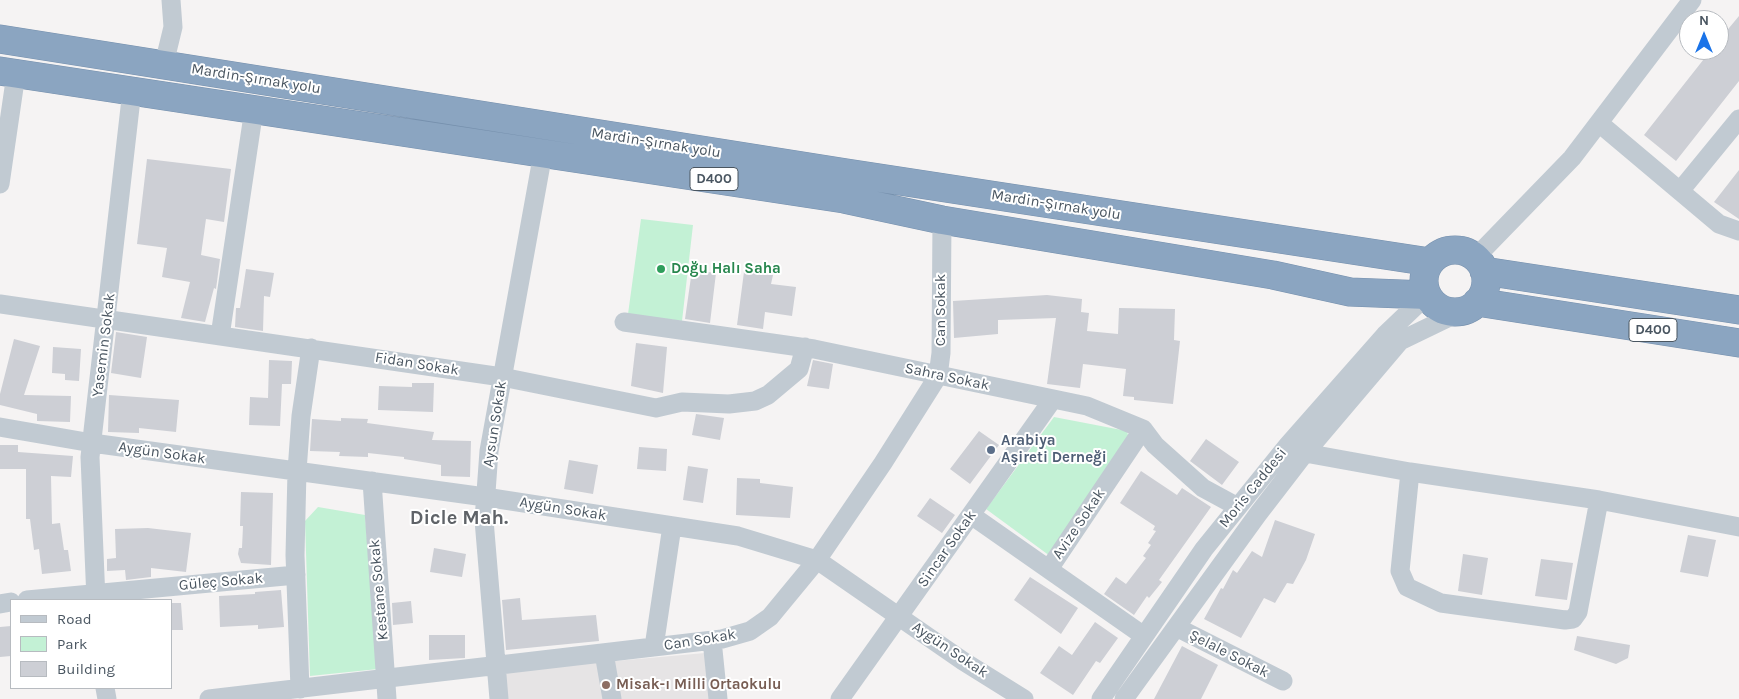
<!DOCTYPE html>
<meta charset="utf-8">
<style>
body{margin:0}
#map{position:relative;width:1739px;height:699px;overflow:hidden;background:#f5f3f3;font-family:Karla,sans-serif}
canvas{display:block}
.legend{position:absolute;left:10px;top:599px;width:162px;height:90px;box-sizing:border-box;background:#fff;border:1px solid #b7bbc0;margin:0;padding:6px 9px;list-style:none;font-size:15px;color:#4a5661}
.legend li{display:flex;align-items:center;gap:10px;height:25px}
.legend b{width:25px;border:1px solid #b7bbc0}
.north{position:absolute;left:1679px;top:10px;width:50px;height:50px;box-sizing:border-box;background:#fff;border:1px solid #b7bbc0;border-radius:50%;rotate:0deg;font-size:14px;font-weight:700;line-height:20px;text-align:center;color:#4a5661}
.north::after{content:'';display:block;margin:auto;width:18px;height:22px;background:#1a73e8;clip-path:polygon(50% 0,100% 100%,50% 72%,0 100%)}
</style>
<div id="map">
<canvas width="1739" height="699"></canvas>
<ul class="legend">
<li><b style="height:6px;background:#c1cad2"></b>Road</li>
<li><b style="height:14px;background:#c3f1d5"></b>Park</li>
<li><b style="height:14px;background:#cdcfd5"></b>Building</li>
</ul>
<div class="north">N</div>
</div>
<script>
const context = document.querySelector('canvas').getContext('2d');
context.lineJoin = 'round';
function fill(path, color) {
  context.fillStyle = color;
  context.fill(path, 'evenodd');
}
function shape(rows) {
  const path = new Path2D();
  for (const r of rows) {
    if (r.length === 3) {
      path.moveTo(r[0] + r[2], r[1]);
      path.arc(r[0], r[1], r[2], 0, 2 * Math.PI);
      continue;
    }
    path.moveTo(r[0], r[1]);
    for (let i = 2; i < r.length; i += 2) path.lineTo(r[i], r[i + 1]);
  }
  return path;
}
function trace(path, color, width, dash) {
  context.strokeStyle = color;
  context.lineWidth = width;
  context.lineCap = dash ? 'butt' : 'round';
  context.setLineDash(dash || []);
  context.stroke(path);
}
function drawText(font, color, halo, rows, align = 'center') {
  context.font = font + ' Karla,sans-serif';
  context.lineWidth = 4;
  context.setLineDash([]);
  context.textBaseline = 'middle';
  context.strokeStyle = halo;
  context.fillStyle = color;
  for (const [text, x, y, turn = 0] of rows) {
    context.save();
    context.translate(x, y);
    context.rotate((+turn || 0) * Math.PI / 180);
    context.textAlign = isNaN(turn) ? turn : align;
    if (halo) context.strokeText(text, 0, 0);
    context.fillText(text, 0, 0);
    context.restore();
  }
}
fill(shape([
 [705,653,709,699,506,699,503,671]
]), '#e6e4e5');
fill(shape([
 [641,219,693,225,682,321,628,314],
 [1054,417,1127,431,1130,444,1050,556,986,509],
 [318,507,365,515,378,669,310,676,305,521]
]), '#c3f1d5');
fill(shape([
 [1739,16,1739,81,1676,161,1644,135,1711,50,1719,50,1719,40],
 [147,159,231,169,224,222,206,219,201,255,220,259,216,289,214,288,205,322,181,318,190,282,162,277,167,248,137,244],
 [1739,170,1739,219,1714,202],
 [246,269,274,273,270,297,264,296,263,331,235,327,236,308,240,308],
 [692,270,716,273,710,323,685,319],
 [744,272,773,275,771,284,796,287,792,316,765,312,763,329,737,325],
 [1047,295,1082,299,1081,312,1089,313,1087,331,1118,334,1119,308,1175,309,1174,340,1180,341,1173,404,1134,400,1134,397,1123,396,1126,369,1083,364,1080,388,1047,384,1056,318,998,320,998,334,954,338,953,301],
 [116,332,147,337,141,378,111,373],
 [14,339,40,346,24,395,71,396,70,422,37,421,37,414,0,405,0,394],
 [636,343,667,347,663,393,631,386],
 [53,347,81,349,79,381,65,380,65,374,52,373],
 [269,360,292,361,291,384,282,384,280,426,249,425,250,397,268,398],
 [813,360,833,364,829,389,807,386],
 [412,383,434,383,433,412,378,410,379,386,412,387],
 [109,395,179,400,176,432,139,428,139,433,108,432],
 [696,414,724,418,720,440,692,435],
 [341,418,368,419,367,423,434,432,432,440,471,441,470,477,441,476,441,465,404,459,404,457,368,453,368,457,339,456,340,452,310,451,312,419,341,421],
 [979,431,999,445,970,484,950,469],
 [1206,439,1239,462,1222,485,1190,461],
 [0,445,18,445,18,452,73,456,71,477,51,476,52,524,60,523,64,550,68,550,71,571,42,574,39,549,34,550,30,519,26,519,26,469,0,469],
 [639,447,667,449,666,471,637,469],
 [569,460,598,465,593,494,564,489],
 [688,466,708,469,703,503,683,500],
 [1141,471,1177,495,1182,488,1211,507,1159,580,1162,582,1149,598,1147,596,1134,615,1104,594,1116,577,1126,584,1146,558,1143,556,1151,545,1148,543,1156,531,1153,530,1155,526,1120,503],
 [737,478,760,479,760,483,793,487,790,518,736,515],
 [241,492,273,493,271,565,241,563,238,554,239,548,242,548,243,526,240,526],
 [930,498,955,515,942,533,917,516],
 [1275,520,1315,534,1306,560,1293,584,1287,583,1275,603,1264,598,1241,638,1204,619,1221,588,1223,589,1233,570,1237,573,1252,551,1262,557],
 [148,528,191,533,186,572,151,568,151,577,126,580,125,570,107,571,107,559,116,558,115,529],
 [1688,535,1716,540,1708,577,1680,572],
 [434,548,466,554,462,577,430,572],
 [1463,554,1488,558,1482,595,1458,591],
 [1541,559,1573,563,1567,600,1535,596],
 [1030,577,1078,608,1061,634,1014,600],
 [281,590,284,627,258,629,258,625,220,627,219,596,255,594,255,592],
 [520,598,522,620,596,615,599,641,506,650,502,600],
 [411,601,413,623,393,625,392,603],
 [171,603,181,603,183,630,171,630],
 [1095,622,1118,638,1100,663,1096,661,1073,695,1040,673,1059,646,1072,655],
 [11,626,11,656,0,657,0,627],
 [429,635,465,635,465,658,429,660],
 [1577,636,1630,645,1628,658,1616,664,1574,650],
 [1182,646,1218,665,1201,699,1154,699]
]), '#cdcfd5');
const highway = shape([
 [0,39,847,173,1430,262],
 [0,71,844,199,942,220,1273,275,1350,292,1427,295],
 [1455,281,31],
 [1484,271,1739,310],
 [1477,302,1739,343]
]);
trace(highway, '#7690ad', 29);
trace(shape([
 [164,64,173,27,171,0],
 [1599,123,1719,224,1739,231],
 [0,184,16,74],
 [1680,191,1739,119],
 [1475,258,1572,158,1692,0],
 [0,304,502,377,656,408,682,402,729,404,755,401,768,395,799,369,805,347],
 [624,322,814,349,1087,406,1143,429,1155,445,1203,488,1238,507],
 [220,336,254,109],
 [0,427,92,443,485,497,738,536,817,560,963,661,1024,699],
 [1297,449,1305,453,1410,472,1599,500,1739,527],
 [1410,472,1400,571,1407,587,1441,603,1565,620,1573,619,1578,612,1599,500],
 [372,481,387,699],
 [971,515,1144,636],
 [1049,569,1143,429],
 [27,600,296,575],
 [96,600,90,457,132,90],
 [0,604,11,602],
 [1176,627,1283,681],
 [712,640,718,699],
 [654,647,672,526],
 [604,653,612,699],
 [105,688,107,699],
 [300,689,295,555,297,471,301,416,311,348],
 [209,699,722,639,750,631,770,617,817,560,883,463,938,376,941,353,942,220],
 [499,699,484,520,489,451,543,153],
 [840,699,1053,399],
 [1101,699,1204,549,1288,445,1385,335,1427,295],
 [1124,699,1258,514,1305,453,1400,341,1460,312]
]), '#c1cad2', 19);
trace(highway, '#8ba5c1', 28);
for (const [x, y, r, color] of [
 [661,269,5,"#2e9e5b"],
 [991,450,5,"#5c6f8a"],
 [606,685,5,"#8d6e63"]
]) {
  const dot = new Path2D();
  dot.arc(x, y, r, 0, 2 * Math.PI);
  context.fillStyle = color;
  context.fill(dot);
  trace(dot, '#fff', 2);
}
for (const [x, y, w] of [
 [714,179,48],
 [1653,330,48]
]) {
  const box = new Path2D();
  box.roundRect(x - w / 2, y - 11.5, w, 23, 4);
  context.fillStyle = '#fff';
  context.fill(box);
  trace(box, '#4a5661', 1);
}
drawText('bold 14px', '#4a5661', null, [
 ["D400",714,179],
 ["D400",1653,330]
]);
drawText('15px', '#4a5661', '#fff', [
 ["Mardin-Şırnak yolu",256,79,9],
 ["Mardin-Şırnak yolu",656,143,9],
 ["Mardin-Şırnak yolu",1056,205,9],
 ["Can Sokak",941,310,-90],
 ["Yasemin Sokak",104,345,-83],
 ["Fidan Sokak",417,364,9],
 ["Sahra Sokak",947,377,12],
 ["Aysun Sokak",495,424,-81],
 ["Aygün Sokak",162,453,8],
 ["Moris Caddesi",1253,488,-51],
 ["Aygün Sokak",563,509,9],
 ["Avize Sokak",1079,524,-56],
 ["Sincar Sokak",947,549,-55],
 ["Güleç Sokak",221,582,-5],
 ["Kestane Sokak",379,590,-95],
 ["Can Sokak",700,640,-9],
 ["Aygün Sokak",950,650,34],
 ["Şelale Sokak",1229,654,27]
]);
drawText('bold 15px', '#27864d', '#fff', [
 ["Doğu Halı Saha",671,269]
], 'left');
drawText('bold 15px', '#4e5e75', '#fff', [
 ["Arabiya",1001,441],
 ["Aşireti Derneği",1001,458]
], 'left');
drawText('bold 15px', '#785e54', '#fff', [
 ["Misak-ı Milli Ortaokulu",616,685]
], 'left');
drawText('bold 20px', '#5f6368', '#fff', [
 ["Dicle Mah.",459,518]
]);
</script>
